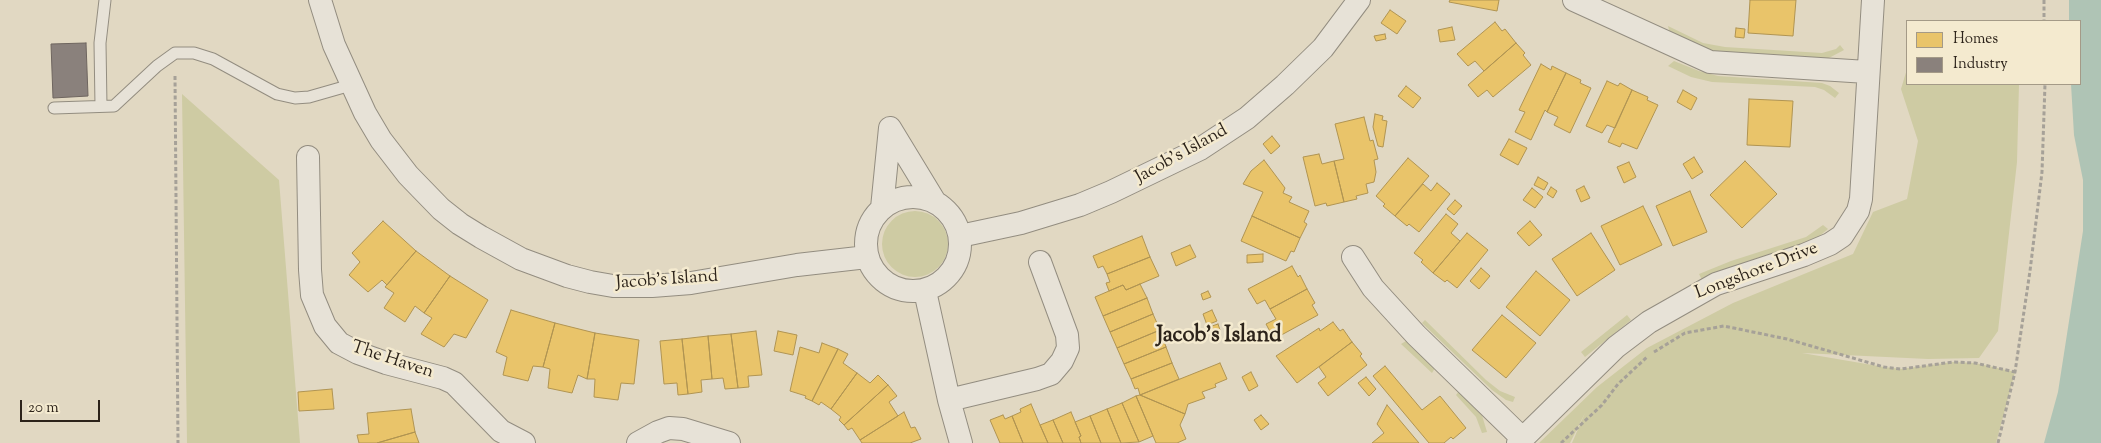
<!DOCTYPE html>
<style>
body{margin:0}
#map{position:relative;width:2101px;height:443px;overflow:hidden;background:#e1d8c2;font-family:"Sorts Mill Goudy",serif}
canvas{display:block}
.legend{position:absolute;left:1906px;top:20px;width:175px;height:65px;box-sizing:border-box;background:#f4eacf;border:1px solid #a49a87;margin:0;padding:6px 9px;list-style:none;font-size:15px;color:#2c231a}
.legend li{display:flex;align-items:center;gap:10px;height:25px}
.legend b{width:25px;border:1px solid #a49a87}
.scale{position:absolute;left:20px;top:400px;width:80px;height:22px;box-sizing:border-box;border:2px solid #2c231a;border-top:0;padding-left:6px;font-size:15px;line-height:18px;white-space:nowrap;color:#2c231a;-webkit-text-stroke:4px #f4eacf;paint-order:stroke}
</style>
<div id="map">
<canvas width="2101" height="443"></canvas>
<ul class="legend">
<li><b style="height:14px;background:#e9c46a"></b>Homes</li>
<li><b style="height:14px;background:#8a817c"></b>Industry</li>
</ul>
<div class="scale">20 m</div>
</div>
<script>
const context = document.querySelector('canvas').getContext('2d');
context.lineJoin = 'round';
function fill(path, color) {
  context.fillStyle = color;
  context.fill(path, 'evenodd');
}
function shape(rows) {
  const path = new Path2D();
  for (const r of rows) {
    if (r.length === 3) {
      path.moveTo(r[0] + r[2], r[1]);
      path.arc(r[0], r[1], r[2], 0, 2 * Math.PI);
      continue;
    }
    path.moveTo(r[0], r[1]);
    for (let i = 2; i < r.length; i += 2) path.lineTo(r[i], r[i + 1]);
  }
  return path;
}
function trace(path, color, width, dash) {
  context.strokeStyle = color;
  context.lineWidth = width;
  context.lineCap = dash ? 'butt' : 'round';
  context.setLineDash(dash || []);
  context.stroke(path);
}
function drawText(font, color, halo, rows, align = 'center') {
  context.font = font + ' "Sorts Mill Goudy",serif';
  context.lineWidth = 5;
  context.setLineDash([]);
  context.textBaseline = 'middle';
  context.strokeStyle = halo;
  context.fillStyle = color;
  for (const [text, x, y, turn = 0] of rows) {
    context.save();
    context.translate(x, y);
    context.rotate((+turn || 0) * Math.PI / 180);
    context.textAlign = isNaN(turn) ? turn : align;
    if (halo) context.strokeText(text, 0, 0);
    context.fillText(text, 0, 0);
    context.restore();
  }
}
fill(shape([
 [1668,26,1703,43,1725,47,1822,53,1836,49,1840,45,1844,50,1827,59,1715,53,1670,34],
 [1674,61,1699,71,1718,76,1822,83,1830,86,1839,93,1835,98,1824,90,1815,87,1712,82,1691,77,1668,66],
 [1907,69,1907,84,2019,84,2017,162,1998,331,1979,358,1928,359,1802,353,1884,367,1901,369,1953,362,1975,363,2015,372,1996,443,1572,443,1585,413,1570,443,1539,443,1597,387,1647,348,1733,303,1853,254,1873,212,1907,199,1918,141,1901,89],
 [182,94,279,180,300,443,187,443],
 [915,244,33],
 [1823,225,1828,229,1817,238,1804,245,1755,259,1702,280,1699,274,1731,261,1806,237],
 [1627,315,1631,320,1585,357,1581,352],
 [1425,320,1486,380,1500,391,1515,397,1513,402,1506,400,1492,390,1422,323],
 [1406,341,1435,368,1432,373,1401,344],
 [1459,391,1481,412,1487,432,1482,433,1476,417,1456,395]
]), '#cecba3');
fill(shape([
 [2069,0,2101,0,2101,443,2044,443,2058,392,2083,231,2083,180,2074,135,2071,84,2080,84,2080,21,2069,21]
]), '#afc4b5');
const homes = shape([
 [1450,0,1499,0,1497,11,1449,2,1450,0],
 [1750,0,1796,0,1793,36,1748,33,1750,0],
 [1390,10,1406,21,1397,34,1381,23,1390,10],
 [1495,22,1502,31,1505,29,1516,43,1484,71,1475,61,1468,66,1457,54,1495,22],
 [1452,27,1455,40,1440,42,1438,30,1452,27],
 [1736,28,1745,29,1744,38,1735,37,1736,28],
 [1385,34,1386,39,1376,41,1374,36,1385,34],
 [1516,43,1525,53,1523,55,1531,65,1493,97,1487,90,1478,97,1468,85,1516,43],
 [1541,64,1551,70,1552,66,1566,73,1547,112,1545,110,1531,140,1515,132,1525,112,1519,110,1541,64],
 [1566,73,1581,80,1580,83,1591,88,1570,133,1554,125,1558,117,1547,112,1566,73],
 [1607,81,1618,86,1620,83,1632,90,1615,128,1607,125,1602,133,1586,126,1607,81],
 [1406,86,1421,98,1413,108,1398,96,1406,86],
 [1632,90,1648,97,1647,100,1658,105,1637,149,1622,143,1620,147,1608,142,1632,90],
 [1683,90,1697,98,1691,110,1677,102,1683,90],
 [1749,99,1793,101,1790,147,1747,145,1749,99],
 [1375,114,1383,116,1382,120,1387,121,1383,147,1378,146,1373,127,1375,114],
 [1364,117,1370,141,1373,140,1378,159,1374,160,1376,172,1374,182,1366,184,1368,193,1356,196,1357,199,1344,202,1334,161,1344,159,1335,124,1364,117],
 [1272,136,1280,146,1271,154,1263,144,1272,136],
 [1509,139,1527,148,1518,165,1500,155,1509,139],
 [1319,154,1322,164,1334,161,1344,202,1327,206,1326,203,1315,206,1303,157,1319,154],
 [1694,157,1703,172,1692,179,1683,164,1694,157],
 [1408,158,1429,176,1395,216,1383,206,1385,204,1376,196,1408,158],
 [1264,160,1285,188,1283,193,1292,197,1289,202,1309,211,1304,222,1307,224,1300,238,1252,216,1263,192,1243,184,1251,171,1264,160],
 [1745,161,1777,194,1742,228,1710,195,1745,161],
 [1629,162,1636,177,1624,183,1617,167,1629,162],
 [1538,177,1548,183,1544,190,1534,185,1538,177],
 [1437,183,1450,194,1419,232,1409,224,1407,226,1395,216,1423,184,1431,191,1437,183],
 [1584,186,1590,198,1581,202,1576,190,1584,186],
 [1551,187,1557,191,1553,198,1547,194,1551,187],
 [1532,188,1543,197,1535,208,1523,200,1532,188],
 [1690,191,1707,232,1673,246,1656,206,1690,191],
 [1455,200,1462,206,1454,215,1447,209,1455,200],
 [1643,206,1662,245,1620,265,1601,226,1643,206],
 [1446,214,1458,224,1451,233,1460,241,1433,273,1421,262,1423,260,1414,253,1446,214],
 [1252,216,1300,238,1294,252,1291,251,1286,261,1241,241,1252,216],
 [383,221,416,251,387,285,382,280,368,292,349,275,360,262,352,253,383,221],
 [1530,221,1542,235,1529,246,1517,233,1530,221],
 [1467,233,1488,250,1457,288,1447,280,1445,282,1433,273,1467,233],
 [1591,233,1615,270,1577,296,1552,259,1591,233],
 [1142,236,1150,257,1107,274,1103,266,1098,268,1093,256,1142,236],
 [1190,245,1196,257,1176,266,1171,253,1190,245],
 [416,251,450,276,424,313,415,306,405,322,384,308,394,293,385,287,416,251],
 [1263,254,1263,262,1247,263,1247,255,1263,254],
 [1150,257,1159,276,1126,290,1123,285,1109,291,1106,283,1110,282,1107,274,1150,257],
 [1292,266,1298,277,1300,275,1307,289,1270,309,1265,300,1257,304,1248,289,1292,266],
 [1481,268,1490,276,1479,289,1470,281,1481,268],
 [1536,271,1570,300,1540,336,1506,307,1536,271],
 [450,276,488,300,466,338,454,334,444,347,421,334,432,318,424,313,450,276],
 [1140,284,1147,298,1103,316,1095,297,1123,285,1126,290,1140,284],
 [1307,289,1315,303,1312,305,1318,315,1274,339,1266,324,1276,319,1270,309,1307,289],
 [1208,291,1211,297,1203,300,1201,294,1208,291],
 [1147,298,1153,314,1110,332,1103,316,1147,298],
 [511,310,555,323,543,367,533,366,528,381,503,375,507,357,496,352,511,310],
 [1212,310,1217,321,1207,325,1203,314,1212,310],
 [1153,314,1160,330,1117,348,1110,332,1153,314],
 [1502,315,1536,343,1506,378,1472,350,1502,315],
 [1333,322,1340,331,1343,329,1352,342,1297,383,1276,356,1319,328,1320,331,1333,322],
 [555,323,595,333,587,379,578,375,572,393,548,388,550,369,543,367,555,323],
 [1218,324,1220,330,1214,332,1212,326,1218,324],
 [1160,330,1166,347,1124,364,1117,348,1160,330],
 [756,331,762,375,748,376,749,387,738,388,731,334,756,331],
 [778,331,797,335,793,355,774,351,778,331],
 [595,333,639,340,634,384,621,383,618,400,594,397,595,379,587,379,595,333],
 [731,334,738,388,725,389,723,378,712,379,708,336,731,334],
 [708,336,712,379,701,380,702,392,688,394,682,339,708,336],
 [682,339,688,394,678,395,677,383,664,384,660,341,682,339],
 [1352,342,1362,354,1360,356,1367,365,1328,396,1318,383,1326,377,1319,367,1352,342],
 [822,343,838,349,812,401,805,398,806,396,790,391,800,347,819,353,822,343],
 [1166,347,1172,363,1131,379,1124,364,1166,347],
 [838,349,848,354,843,363,857,373,831,409,821,402,819,405,812,401,838,349],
 [1172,363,1179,379,1140,395,1138,388,1135,389,1131,379,1172,363],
 [1220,363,1227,379,1215,384,1216,387,1202,392,1205,398,1188,404,1185,414,1140,395,1220,363],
 [1385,366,1422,410,1440,396,1466,428,1453,439,1451,437,1444,443,1429,443,1373,376,1385,366],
 [1251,372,1258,386,1249,391,1242,377,1251,372],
 [857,373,870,383,878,375,888,385,844,425,839,420,841,417,831,409,857,373],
 [1366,377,1376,389,1369,396,1358,383,1366,377],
 [888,385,897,396,889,402,898,416,860,440,852,428,848,430,844,425,888,385],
 [332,389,334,409,299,411,298,392,332,389],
 [1140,395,1185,414,1180,425,1186,439,1177,443,1156,443,1136,396,1140,395],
 [1136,396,1153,436,1139,442,1122,403,1136,396],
 [1122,403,1139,442,1121,443,1107,409,1122,403],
 [1031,404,1040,425,1048,443,1023,443,1012,416,1021,412,1020,409,1031,404],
 [1387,405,1419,443,1372,443,1384,433,1377,424,1387,405],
 [411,409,415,432,377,443,359,443,357,435,369,434,367,413,411,409],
 [1107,409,1121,443,1101,443,1090,416,1107,409],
 [904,412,911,428,915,427,921,439,910,443,862,443,860,440,904,412],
 [1071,412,1081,436,1079,437,1081,443,1063,443,1053,420,1071,412],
 [1003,415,1005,419,1012,416,1023,443,1000,443,990,420,1003,415],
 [1261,415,1269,424,1261,430,1254,420,1261,415],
 [1090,416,1101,443,1081,443,1079,437,1081,436,1075,422,1090,416],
 [1053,420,1063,443,1048,443,1040,425,1053,420],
 [415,432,419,443,377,443,415,432]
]);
fill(homes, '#e9c46a');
trace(homes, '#b09452', 1);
const industry = shape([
 [86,43,88,96,53,98,51,44,86,43]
]);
fill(industry, '#8a817c');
trace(industry, '#6e655f', 1);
const service = shape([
 [101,106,100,43,105,0],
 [54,108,114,106,157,66,175,53,194,53,213,59,277,94,295,98,309,97,351,85]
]);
const minor = shape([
 [320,0,334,45,365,113,381,140,408,175,441,209,460,224,481,237,521,259,567,276,590,282,613,286,652,286,691,283,797,265,867,257],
 [1574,0,1710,62,1867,72],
 [308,157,310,270,312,295,325,326,339,343,358,353,386,363,443,378,454,383,501,431,524,443],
 [913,244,47],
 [882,208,890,128,935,202],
 [960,236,1021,223,1080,205,1111,192,1200,149,1247,118,1285,85,1323,48,1359,0],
 [1353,257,1373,288,1416,335,1522,438],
 [925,291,949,400,961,443],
 [949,400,1037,379,1051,374,1062,361,1068,348,1067,335,1040,262],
 [638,443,658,432,669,428,683,429,729,443],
 [1518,443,1616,347,1649,322,1716,284,1804,255,1830,244,1842,236,1858,211,1861,199,1873,0]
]);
trace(service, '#938d80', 13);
trace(minor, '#938d80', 24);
trace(shape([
 [2044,0,2044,21],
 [175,76,178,443],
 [1654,352,1685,333,1724,326,1787,339,1884,367,1901,369,1953,362,1975,363,2015,372],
 [1561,443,1602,405,1618,384,1647,357],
 [1998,443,2015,372,2030,271,2042,172,2045,84]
]), '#a6a198', 3, [4, 2.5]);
trace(service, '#e7e2d7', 11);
trace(minor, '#e7e2d7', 22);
drawText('18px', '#2c231a', '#f4eacf', [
 ["Jacob's Island",1182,155,-29],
 ["Longshore Drive",1757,272,-21],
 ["Jacob's Island",667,281,-4],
 ["The Haven",392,361,18]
]);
drawText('bold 22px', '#2c231a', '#f4eacf', [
 ["Jacob's Island",1219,337]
]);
</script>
